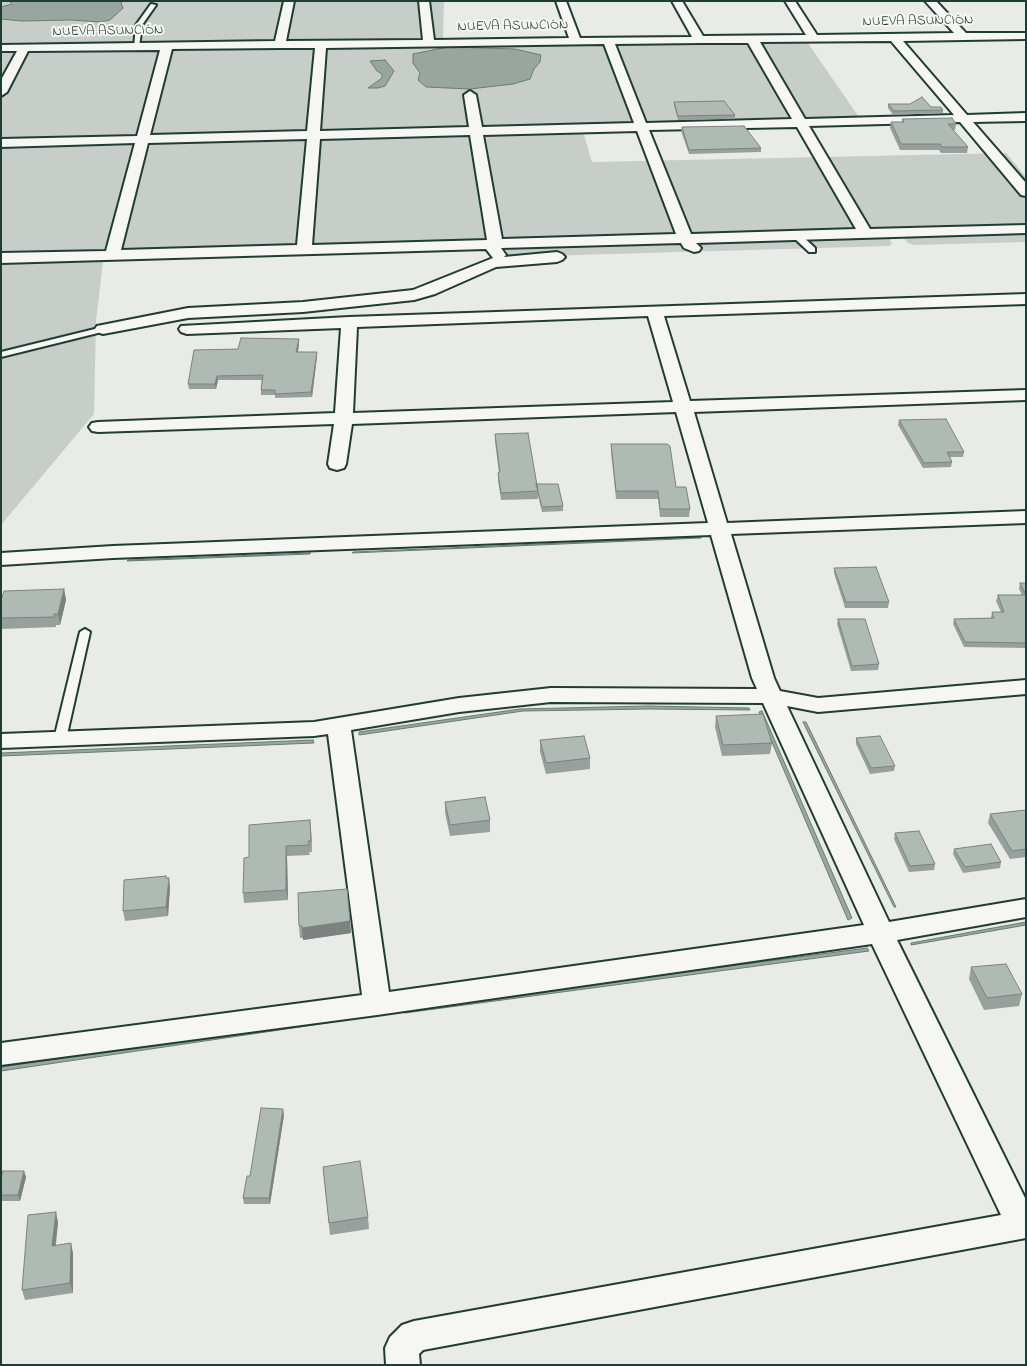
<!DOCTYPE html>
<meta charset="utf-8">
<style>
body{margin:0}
#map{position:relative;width:1027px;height:1366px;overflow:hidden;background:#e9ebe7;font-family:"Indie Flower",sans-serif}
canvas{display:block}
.frame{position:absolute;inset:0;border:2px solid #1f3d34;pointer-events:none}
</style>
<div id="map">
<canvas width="1027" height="1366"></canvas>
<div class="frame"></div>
</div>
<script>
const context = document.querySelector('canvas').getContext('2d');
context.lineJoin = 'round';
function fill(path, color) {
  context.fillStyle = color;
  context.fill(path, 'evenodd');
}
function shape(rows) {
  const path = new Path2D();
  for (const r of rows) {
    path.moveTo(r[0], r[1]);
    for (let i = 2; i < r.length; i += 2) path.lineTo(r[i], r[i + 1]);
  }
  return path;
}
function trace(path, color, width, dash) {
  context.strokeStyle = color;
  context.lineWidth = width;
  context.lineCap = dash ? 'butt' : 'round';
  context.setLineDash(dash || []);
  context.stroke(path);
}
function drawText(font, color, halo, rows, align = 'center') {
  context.font = font + ' "Indie Flower",sans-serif';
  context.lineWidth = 4;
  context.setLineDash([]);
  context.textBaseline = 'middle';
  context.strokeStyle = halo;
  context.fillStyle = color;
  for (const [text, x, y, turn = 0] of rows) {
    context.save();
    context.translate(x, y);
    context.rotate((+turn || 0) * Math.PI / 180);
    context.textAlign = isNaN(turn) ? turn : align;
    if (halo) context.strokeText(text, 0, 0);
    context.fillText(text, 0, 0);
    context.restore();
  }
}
fill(shape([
 [1,1,444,1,443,38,801,33,863,123,582,128,592,162,1006,153,1026,177,1026,242,914,245,908,243,903,237,889,237,892,244,889,246,508,257,506,247,1,259],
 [99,259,103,262,96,321,94,414,1,525,1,260]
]), '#c7cec9');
const water = shape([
 [9,1,122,1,121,3,123,8,110,20,100,22,72,20,21,21,1,19,1,7,12,4,9,1],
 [448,47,515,49,541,55,540,62,534,69,530,79,513,84,470,89,426,87,418,80,420,73,413,63,413,54,448,47],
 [385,60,394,71,385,86,378,88,368,88,382,78,382,74,377,71,370,61,385,60],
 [701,537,701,538,352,553,353,552,701,537],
 [310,553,310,554,127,561,128,560,310,553],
 [648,706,749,708,750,710,649,709,523,711,359,735,359,732,520,709,648,706],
 [762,711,852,918,848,920,759,712,762,711],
 [803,722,806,722,896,907,894,907,803,722],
 [313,740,314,743,1,756,1,753,313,740],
 [1026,922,1026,925,911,945,911,943,1026,922],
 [867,948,869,951,405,1013,404,1009,867,948],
 [355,1015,354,1019,1,1071,1,1067,355,1015]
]);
fill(water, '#99a6a0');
trace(water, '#687c75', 1);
const service = shape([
 [151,4,156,5,142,25,139,47,134,48,136,25,151,4],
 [793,233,799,233,815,248,815,252,809,252,793,237,793,233],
 [103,327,106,327,106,331,1,357,1,352,103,327],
 [85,629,90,632,66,739,60,743,54,739,80,632,85,629]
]);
const minor = shape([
 [284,1,294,1,286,41,423,40,419,1,429,1,434,40,569,38,556,1,566,1,580,38,692,37,672,1,682,1,703,36,806,35,785,1,795,1,817,35,954,33,925,1,936,1,966,33,1026,33,1026,39,903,41,967,115,1026,113,1026,121,973,122,1026,183,1026,196,1021,195,960,122,809,126,870,229,1026,225,1026,233,696,243,701,248,699,251,694,252,684,248,681,243,501,248,506,255,504,257,557,252,562,254,565,257,562,260,557,262,496,267,435,294,414,300,303,312,188,318,103,334,97,332,95,329,97,326,188,308,303,302,413,290,493,258,486,249,1,263,1,253,106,251,135,143,1,147,1,139,137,136,160,50,28,51,7,92,1,96,1,80,17,51,1,51,1,45,275,41,284,1],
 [891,41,954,115,805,119,760,42,891,41],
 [701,43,748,43,792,119,646,123,615,44,701,43],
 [604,44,634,123,482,127,476,95,470,91,464,95,469,127,320,131,326,48,604,44],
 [281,48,315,48,307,131,150,135,172,49,281,48],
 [797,127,856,229,691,234,649,130,797,127],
 [637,131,676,234,502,239,483,135,637,131],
 [470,135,487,240,312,245,320,139,470,135],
 [307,139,297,245,121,250,148,143,307,139],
 [1026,294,1026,304,664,316,690,401,1026,390,1026,400,694,412,727,523,1026,511,1026,523,731,534,774,678,780,691,818,698,1026,680,1026,694,818,712,787,706,889,922,1026,899,1026,917,897,940,1026,1200,1026,1238,423,1350,419,1354,420,1365,386,1365,385,1348,390,1337,402,1325,414,1321,1001,1215,872,944,377,1015,1,1065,1,1043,362,995,328,734,314,736,1,748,1,734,314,722,459,698,551,688,757,689,752,678,711,535,113,558,1,565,1,553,113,546,708,523,676,412,352,424,346,464,344,468,337,470,330,468,328,464,334,424,98,432,92,431,89,427,92,423,98,422,335,413,341,328,187,334,181,332,179,329,181,326,349,317,1026,294],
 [648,316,673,402,353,413,357,327,648,316],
 [551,702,763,703,864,925,389,992,351,730,459,712,551,702]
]);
trace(service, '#1f3d34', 4);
trace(minor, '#1f3d34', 4);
fill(service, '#f6f6f2');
fill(minor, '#f6f6f2');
fill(shape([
 [674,102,735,115,735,119,678,120,674,106],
 [888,104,931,107,943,110,943,113,893,115,888,108],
 [902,119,956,124,955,130,953,130,968,147,967,153,941,153,939,150,900,150,890,128,891,122,902,122],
 [682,127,761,148,761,152,689,154,681,131],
 [299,339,299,344,298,352,317,356,312,397,275,398,275,395,261,395,261,390,262,380,218,380,216,389,189,389,188,384,238,349],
 [899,420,964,452,963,457,950,457,952,462,951,467,923,468,898,425],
 [495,434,537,484,563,506,563,511,542,512,538,495,538,499,501,500,498,480,498,473,499,473,495,442],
 [611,444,676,487,690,509,689,517,660,517,658,499,616,499,611,452],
 [834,568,889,602,888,608,845,608,834,573],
 [1020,583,1026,583,1026,648,964,647,953,624,954,619,991,618,992,612,1001,612,996,601,998,595,1022,595,1019,589],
 [64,589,66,600,60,625,56,625,56,627,1,629,1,600],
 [838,619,879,664,878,670,851,671,837,624],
 [716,716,772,743,770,754,722,756,715,727],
 [856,738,895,766,894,771,870,774,856,744],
 [540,740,590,758,590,769,546,774,540,752],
 [445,802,490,820,490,832,450,836,445,813],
 [1026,810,1026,857,1010,859,988,823,990,814],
 [311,830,312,852,309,852,310,855,287,856,288,900,244,903,243,893,249,857],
 [895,833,935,864,934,870,909,872,894,839],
 [954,849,1001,862,1000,868,963,873,953,854],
 [167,878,170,887,168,916,125,921,123,911],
 [347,889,351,933,303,940,303,938,300,938,299,926],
 [971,967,1022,994,1019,1006,984,1010,969,979],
 [284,1115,270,1204,244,1204,243,1198,250,1176],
 [323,1167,368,1217,369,1229,330,1235],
 [24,1171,26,1177,20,1201,1,1201,1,1178],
 [58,1222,56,1245,73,1253,73,1293,25,1300,22,1290]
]), '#97a09c');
fill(shape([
 [299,339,299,344,297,357,296,352],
 [317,352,317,356,312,397,311,392],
 [217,376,218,380,216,389,215,384],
 [64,589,66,600,60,625,58,614],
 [310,820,311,830,312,852,311,841],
 [286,846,287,856,288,900,286,890],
 [169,878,170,887,168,916,166,907],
 [350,921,351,933,303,940,302,928],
 [283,1109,284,1115,270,1204,269,1198],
 [24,1171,26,1177,20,1201,18,1195],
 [56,1212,58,1222,54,1256,52,1246],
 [71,1243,73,1253,73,1293,70,1283]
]), '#7b827f');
const building = shape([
 [922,97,931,107,941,107,943,110,894,111,888,104,910,104,922,97],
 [724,101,735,115,678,116,674,102,724,101],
 [952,118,956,124,948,124,968,147,942,147,940,144,901,144,891,122,904,122,902,119,952,118],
 [744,126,761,148,689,150,682,127,744,126],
 [241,338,299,339,296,352,317,352,311,392,275,394,275,390,261,390,263,375,217,376,215,384,188,384,194,350,238,349,241,338],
 [946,419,964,452,947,452,952,462,924,463,899,420,946,419],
 [528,433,538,491,501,493,498,473,500,472,495,434,528,433],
 [611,444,667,444,670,446,676,487,686,487,690,509,660,509,658,491,616,491,611,444],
 [536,484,558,484,563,506,542,507,536,484],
 [876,567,889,602,846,602,834,568,876,567],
 [1020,583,1026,583,1026,595,1020,583],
 [64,589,58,614,54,614,54,617,1,618,1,600,4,591,64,589],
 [998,595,1026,595,1026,643,965,642,954,619,994,618,992,612,1004,612,998,595],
 [838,619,865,619,879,664,852,666,838,619],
 [763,714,772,743,723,745,716,716,763,714],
 [584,736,590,758,546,763,540,740,584,736],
 [880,736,895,766,871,768,856,738,880,736],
 [485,797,490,820,450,825,445,802,485,797],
 [1026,810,1026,849,1012,851,990,814,1026,810],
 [310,820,311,841,308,841,309,845,286,846,286,890,243,893,244,858,249,857,249,825,310,820],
 [919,831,935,864,910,866,895,833,919,831],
 [991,844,1001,862,965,867,954,849,991,844],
 [166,876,166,878,169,878,166,907,123,911,124,880,166,876],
 [347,889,350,921,302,928,302,926,299,926,298,893,347,889],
 [1006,964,1022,994,987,998,971,967,1006,964],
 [261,1108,283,1109,269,1198,243,1198,247,1176,250,1176,261,1108],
 [360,1161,368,1217,329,1223,323,1167,360,1161],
 [3,1171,24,1171,18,1195,1,1195,1,1178,3,1171],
 [56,1212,52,1246,71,1243,70,1283,22,1290,28,1215,56,1212]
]);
fill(building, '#b0bab5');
trace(building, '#7b827f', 1);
drawText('14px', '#1f3d34', '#f6f6f2', [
 ["NUEVA ASUNCIÓN",918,22,-1],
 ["NUEVA ASUNCIÓN",513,27,-1],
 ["NUEVA ASUNCIÓN",108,32,-1]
]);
</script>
